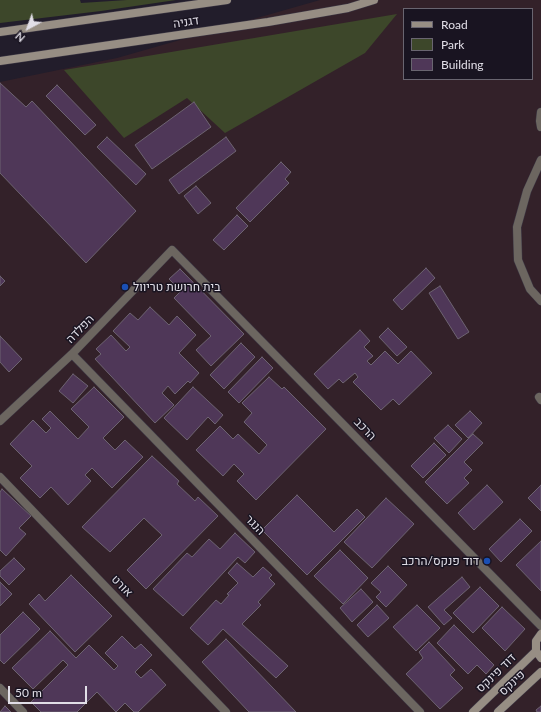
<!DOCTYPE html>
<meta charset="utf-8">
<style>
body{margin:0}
#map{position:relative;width:541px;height:712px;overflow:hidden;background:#221d2b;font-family:Lato,sans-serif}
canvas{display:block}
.legend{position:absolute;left:403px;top:8px;width:130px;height:72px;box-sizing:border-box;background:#191421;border:1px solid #696570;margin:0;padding:5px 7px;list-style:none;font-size:12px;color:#e1dee7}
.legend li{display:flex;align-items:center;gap:8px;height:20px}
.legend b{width:20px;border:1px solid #696570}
.north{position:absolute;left:8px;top:8px;width:40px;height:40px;-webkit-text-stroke:3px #191421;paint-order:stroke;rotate:221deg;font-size:11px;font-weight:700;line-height:16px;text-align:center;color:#e1dee7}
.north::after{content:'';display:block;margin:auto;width:14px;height:18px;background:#e1dee7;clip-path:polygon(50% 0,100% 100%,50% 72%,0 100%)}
.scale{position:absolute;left:8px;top:686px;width:79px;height:18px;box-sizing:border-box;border:2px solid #e1dee7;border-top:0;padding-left:5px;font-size:12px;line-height:14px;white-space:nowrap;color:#e1dee7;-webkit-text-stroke:3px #191421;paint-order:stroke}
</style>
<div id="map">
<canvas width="541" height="712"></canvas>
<ul class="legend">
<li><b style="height:5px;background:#978e84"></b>Road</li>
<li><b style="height:11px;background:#3d472a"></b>Park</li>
<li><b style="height:11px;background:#4f3758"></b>Building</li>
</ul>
<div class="north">N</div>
<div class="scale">50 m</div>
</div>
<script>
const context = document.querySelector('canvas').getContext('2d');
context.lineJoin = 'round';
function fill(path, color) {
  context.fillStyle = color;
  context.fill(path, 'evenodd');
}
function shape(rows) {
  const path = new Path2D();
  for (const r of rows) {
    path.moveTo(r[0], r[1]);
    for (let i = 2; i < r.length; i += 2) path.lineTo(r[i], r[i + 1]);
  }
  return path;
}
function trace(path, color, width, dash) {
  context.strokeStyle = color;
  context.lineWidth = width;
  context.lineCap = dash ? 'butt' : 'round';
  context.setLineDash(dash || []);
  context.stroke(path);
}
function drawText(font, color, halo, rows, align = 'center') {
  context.font = font + ' Lato,Heebo,sans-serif';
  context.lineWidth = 3;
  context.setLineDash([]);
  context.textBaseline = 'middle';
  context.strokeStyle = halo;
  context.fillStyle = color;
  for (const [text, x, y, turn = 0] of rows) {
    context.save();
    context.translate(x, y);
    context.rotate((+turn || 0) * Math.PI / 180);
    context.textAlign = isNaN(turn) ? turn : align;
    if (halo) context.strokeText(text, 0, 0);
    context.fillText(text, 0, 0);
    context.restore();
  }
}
fill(shape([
 [320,0,541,0,541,712,0,712,0,82,117,58],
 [404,9,532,9,532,79,404,79]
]), '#332129');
fill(shape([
 [0,0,80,0,81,3,127,0,176,0,101,11,0,23],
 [397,14,365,53,225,133,187,98,124,138,64,70]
]), '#3d472a');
const building = shape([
 [0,83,26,107,32,101,136,211,86,263,0,173,0,83],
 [57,85,96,125,85,135,46,96,57,85],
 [194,102,211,127,152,169,135,145,194,102],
 [107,137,146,174,136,185,97,147,107,137],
 [226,137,236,151,179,194,169,180,226,137],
 [281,162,291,172,285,179,289,183,250,222,236,208,281,162],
 [196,186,211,203,198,214,184,196,196,186],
 [237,215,248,226,224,250,213,240,237,215],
 [426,268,435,278,402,310,393,300,426,268],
 [180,269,244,334,211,366,196,350,211,336,174,298,181,291,169,279,180,269],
 [0,276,5,281,0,286,0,276],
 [440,286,469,332,458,339,429,293,440,286],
 [150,307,169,325,177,316,196,335,179,353,199,373,190,383,188,381,175,394,168,386,162,393,174,405,155,423,95,359,101,354,96,349,111,335,126,351,130,347,113,331,130,313,138,320,150,307],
 [388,328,407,347,397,356,379,337,388,328],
 [360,330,370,341,364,347,373,356,367,361,371,365,385,351,398,364,411,351,432,373,399,405,393,399,381,410,353,382,358,377,355,373,343,383,339,379,328,389,314,374,360,330],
 [0,336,22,359,9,372,0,362,0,336],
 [241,343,255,357,224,389,210,375,241,343],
 [262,357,273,368,239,403,228,392,262,357],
 [73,374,88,386,73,403,59,391,73,374],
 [269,377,282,389,284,387,326,429,256,500,237,481,244,474,234,464,223,476,196,450,220,426,233,439,238,434,259,454,267,445,244,422,252,413,242,403,269,377],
 [94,387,124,417,103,438,115,450,125,440,143,457,112,488,92,468,85,475,91,481,68,505,51,487,40,498,20,478,32,466,10,444,33,420,46,433,51,428,42,419,50,411,78,439,89,427,71,409,94,387],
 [193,387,223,415,215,424,208,417,187,440,164,418,193,387],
 [470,411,482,423,468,438,455,425,470,411],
 [448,425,462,439,449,453,434,438,448,425],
 [473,434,483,443,464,462,472,470,464,478,469,483,447,504,425,482,473,434],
 [434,443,446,455,423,478,411,466,434,443],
 [152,456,179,481,177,484,195,501,198,497,218,516,146,589,127,570,162,535,144,518,110,552,82,527,152,456],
 [487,485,503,502,474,530,458,513,487,485],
 [541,485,541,511,528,498,541,485],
 [2,489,31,516,19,528,26,534,6,556,0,550,0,492,2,489],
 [297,495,334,532,357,509,365,517,307,575,262,530,297,495],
 [386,498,414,524,372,568,344,542,386,498],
 [520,519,532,531,501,562,489,549,520,519],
 [235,533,255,552,245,563,238,557,183,616,153,589,187,553,192,557,209,539,220,549,235,533],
 [541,541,541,591,516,565,541,541],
 [340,550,368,578,343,604,314,576,340,550],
 [14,558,25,569,9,585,0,576,0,571,14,558],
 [237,563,253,577,263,567,272,575,269,578,275,584,258,602,261,605,242,624,288,666,276,678,223,629,208,645,190,628,216,600,221,604,229,595,227,594,238,583,228,573,237,563],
 [388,566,407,585,386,607,376,597,381,592,371,583,388,566],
 [71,575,112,616,75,652,29,604,39,594,45,601,71,575],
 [462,577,470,587,444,610,452,618,444,625,428,607,462,577],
 [0,582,12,594,0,606,0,582],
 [480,587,499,606,473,633,453,613,480,587],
 [361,589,373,602,352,622,340,608,361,589],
 [377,605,389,618,368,637,357,625,377,605],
 [417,605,440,628,416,651,393,627,417,605],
 [502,607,525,629,505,651,482,628,502,607],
 [23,612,40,629,4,664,0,660,0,635,23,612],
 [454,625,494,665,486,674,477,665,468,674,437,643,454,625],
 [50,631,76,658,89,645,114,670,118,666,105,653,122,636,135,649,141,644,152,655,135,672,141,678,151,669,166,685,138,712,134,712,125,703,116,712,97,692,77,712,41,712,31,702,68,665,63,660,33,689,12,668,50,631],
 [226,639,296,712,249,712,202,662,226,639],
 [429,642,455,670,450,675,463,688,440,709,406,674,423,658,419,652,429,642],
 [5,706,11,712,0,712,5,706],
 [541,706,541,712,537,712,536,710,541,706]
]);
fill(building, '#4f3758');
trace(building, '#6d6371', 1);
const street = shape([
 [541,112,540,121,541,127],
 [541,160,527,191,517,227,518,260,530,289,541,301],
 [72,354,420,712],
 [539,397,541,400],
 [0,421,72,354,172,250,541,626],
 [0,477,226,712],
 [0,688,23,712]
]);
const secondary = shape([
 [0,32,227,0],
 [0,61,268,22,348,8,374,0],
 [541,634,536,641,536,651,541,658],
 [473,712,536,651],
 [498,712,541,672]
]);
trace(street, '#3d3845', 9);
trace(secondary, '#3d3845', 9);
trace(street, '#6c6660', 8);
trace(secondary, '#978e84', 8);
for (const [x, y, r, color] of [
 [125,287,4,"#1a4fb4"],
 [487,561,4,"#1a4fb4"]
]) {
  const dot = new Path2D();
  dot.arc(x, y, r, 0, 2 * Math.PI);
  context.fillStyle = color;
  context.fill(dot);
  trace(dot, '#191421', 1.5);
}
drawText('12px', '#e1dee7', '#191421', [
 ["דגניה",186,22,-8],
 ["הפלדה",80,329,-46],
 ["הרכב",365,429,46],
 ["הנגר",255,525,46],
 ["אורט",122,586,46],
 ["דוד פינקס",496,673,-44],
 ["פינקס",512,683,-43]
]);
drawText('12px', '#e1dee7', '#191421', [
 ["בית חרושת טריוול",133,287],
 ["דוד פנקס/הרכב",479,561,"right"]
], 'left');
</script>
